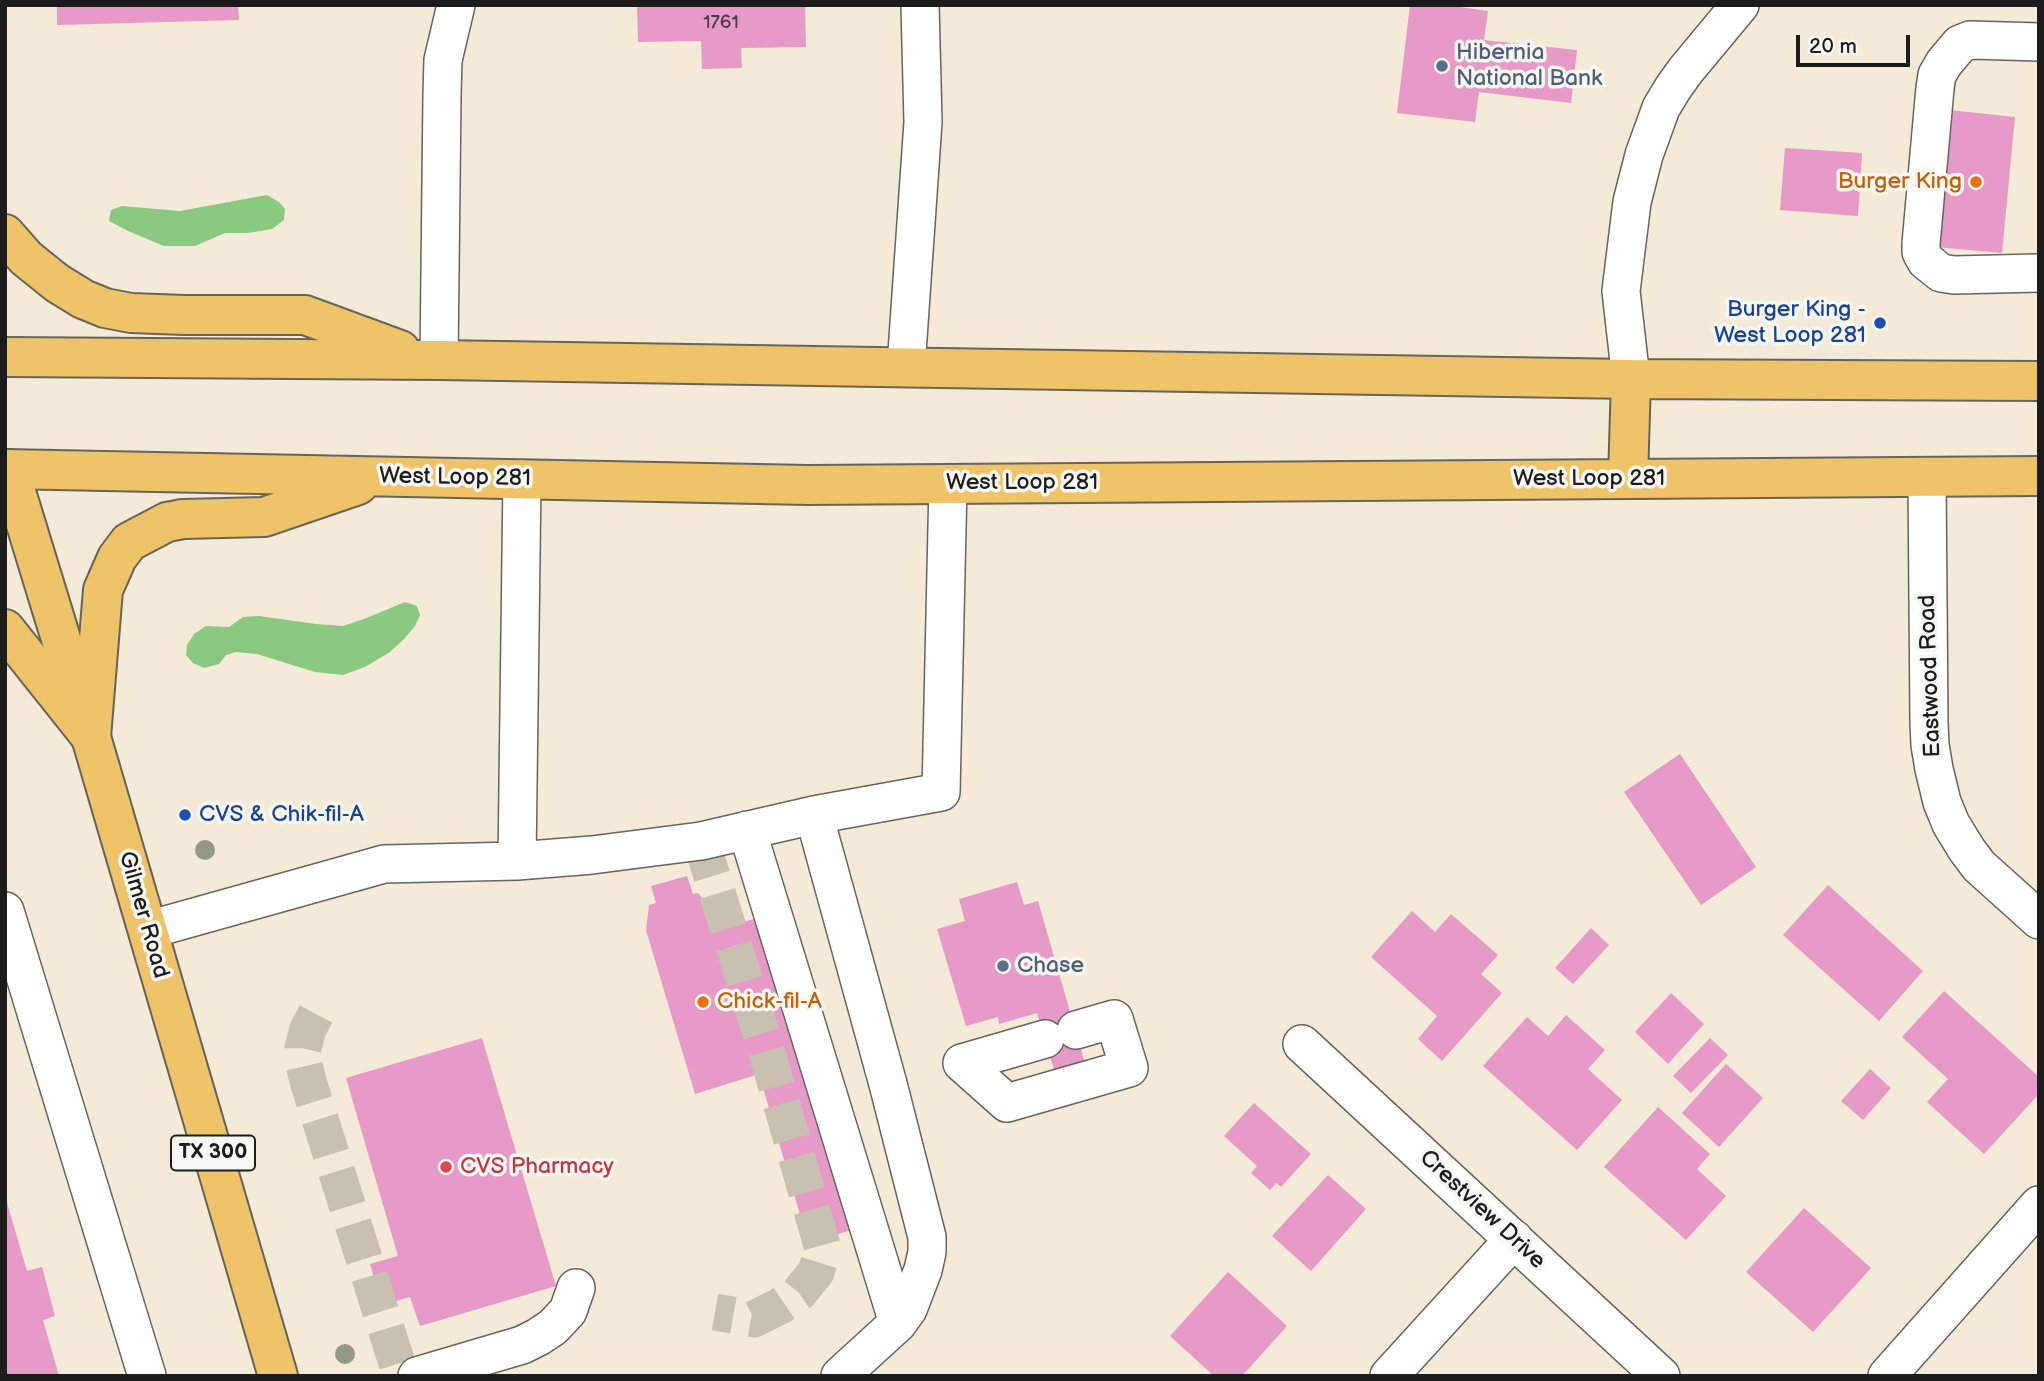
<!DOCTYPE html>
<style>
body{margin:0}
#map{position:relative;width:2044px;height:1381px;overflow:hidden;background:#f3ead8;font-family:"Balsamiq Sans",sans-serif}
canvas{display:block}
.frame{position:absolute;inset:0;border:7px solid #1c1c1c;pointer-events:none}
.scale{position:absolute;left:1796px;top:35px;width:114px;height:32px;box-sizing:border-box;border:4px solid #1c1c1c;border-top:0;padding-left:9px;font-size:21px;line-height:24px;white-space:nowrap;color:#1c1c1c;-webkit-text-stroke:5px #f6f6f2;paint-order:stroke}
</style>
<div id="map">
<canvas width="2044" height="1381"></canvas>
<div class="frame"></div>
<div class="scale">20 m</div>
</div>
<script>
const context = document.querySelector('canvas').getContext('2d');
context.lineJoin = 'round';
function fill(path, color) {
  context.fillStyle = color;
  context.fill(path, 'evenodd');
}
function shape(rows) {
  const path = new Path2D();
  for (const r of rows) {
    path.moveTo(r[0], r[1]);
    for (let i = 2; i < r.length; i += 2) path.lineTo(r[i], r[i + 1]);
  }
  return path;
}
function trace(path, color, width, dash) {
  context.strokeStyle = color;
  context.lineWidth = width;
  context.lineCap = dash ? 'butt' : 'round';
  context.setLineDash(dash || []);
  context.stroke(path);
}
function drawText(font, color, halo, rows, align = 'center') {
  context.font = font + ' "Balsamiq Sans",sans-serif';
  context.lineWidth = 7;
  context.setLineDash([]);
  context.textBaseline = 'middle';
  context.strokeStyle = halo;
  context.fillStyle = color;
  for (const [text, x, y, turn = 0] of rows) {
    context.save();
    context.translate(x, y);
    context.rotate((+turn || 0) * Math.PI / 180);
    context.textAlign = isNaN(turn) ? turn : align;
    if (halo) context.strokeText(text, 0, 0);
    context.fillText(text, 0, 0);
    context.restore();
  }
}
fill(shape([
 [267,195,279,202,285,209,284,220,272,229,248,233,225,233,195,246,164,246,128,231,109,221,111,210,122,206,180,211],
 [405,602,417,606,420,615,415,626,405,638,390,652,365,667,343,675,315,672,257,654,236,652,226,655,219,664,204,668,193,663,186,655,187,645,194,634,206,626,229,627,243,617,259,616,316,624,343,626,364,619]
]), '#8bc980');
fill(shape([
 [57,5,238,5,239,20,57,25],
 [637,5,805,5,806,47,741,48,742,68,702,69,701,41,638,42],
 [1410,5,1446,5,1488,11,1484,40,1577,50,1571,103,1479,92,1475,122,1397,113],
 [1949,110,2015,117,2002,253,1936,247],
 [1785,148,1862,153,1858,216,1780,210],
 [1680,754,1756,867,1701,905,1624,792],
 [687,876,693,894,698,893,711,908,717,929,765,916,856,1229,808,1242,759,1074,695,1094,646,930,649,905,656,903,651,886],
 [1017,882,1024,905,1038,901,1086,1067,1056,1076,1037,1013,999,1024,998,1017,966,1026,937,929,965,921,959,899],
 [1828,885,1923,971,1879,1021,1783,935],
 [1412,911,1435,932,1451,914,1498,955,1481,974,1502,993,1442,1061,1418,1039,1437,1016,1371,957],
 [1591,928,1609,945,1573,984,1555,968],
 [1944,991,2039,1077,2039,1094,1984,1154,1927,1102,1948,1079,1902,1037],
 [1671,993,1704,1024,1668,1064,1635,1032],
 [1566,1015,1605,1050,1588,1069,1622,1100,1577,1150,1483,1066,1527,1017,1548,1036],
 [482,1038,556,1286,420,1326,410,1297,382,1305,370,1264,398,1256,346,1078],
 [1710,1038,1728,1055,1691,1093,1673,1076],
 [1726,1064,1763,1098,1719,1147,1682,1113],
 [1870,1069,1891,1088,1863,1120,1841,1101],
 [1254,1103,1311,1154,1281,1187,1276,1183,1270,1190,1251,1173,1257,1166,1224,1136],
 [1658,1107,1710,1154,1697,1169,1726,1196,1686,1240,1604,1167],
 [1328,1175,1366,1209,1311,1271,1272,1236],
 [5,1196,27,1271,42,1267,55,1316,43,1320,59,1376,5,1376],
 [1804,1208,1871,1268,1813,1332,1746,1272],
 [1228,1272,1287,1326,1242,1376,1214,1376,1170,1336]
]), '#e799c7');
trace(shape([
 [701,841,765,1046,823,1249,816,1272,799,1293,780,1306,754,1319,715,1312],
 [316,1014,308,1029,303,1048,303,1060,308,1081,401,1376]
]), '#c8c1b2', 37, [37, 18]);
const minor = shape([
 [2039,42,1970,40,1960,44,1944,63,1937,75,1935,88,1921,244,1921,252,1926,261,1941,273,1954,275,2039,273],
 [439,360,442,95,443,60,456,5],
 [906,367,923,122,920,5],
 [1631,379,1621,291,1632,202,1644,155,1661,108,1673,88,1686,70,1740,5],
 [1927,477,1929,723,1930,745,1934,769,1942,802,1951,824,1967,850,1979,866,2039,920],
 [814,815,888,1084,927,1237,927,1252,923,1270,908,1309,898,1323,840,1376],
 [747,830,898,1323],
 [517,861,522,479],
 [5,911,147,1376],
 [148,930,384,864,517,861,592,855,701,841,814,815,941,792,948,484],
 [1302,1044,1661,1376],
 [962,1063,1007,1103,1129,1068,1114,1019,1076,1030],
 [962,1063,1045,1039],
 [417,1376,522,1345,538,1337,553,1327,568,1311,576,1288],
 [1389,1376,1514,1239],
 [1887,1376,2039,1205]
]);
const major = shape([
 [9,469,91,737,278,1376]
]);
const highway = shape([
 [5,234,26,258,57,283,83,299,105,308,131,313,184,315,305,315,400,350],
 [5,357,439,360,1631,379,2039,381],
 [5,469,808,485,2039,476],
 [1628,479,1631,379],
 [5,629,91,737],
 [91,737,103,590,117,558,129,542,167,522,183,519,264,517,358,485]
]);
trace(minor, '#67645e', 40);
trace(major, '#67645e', 42);
trace(highway, '#67645e', 42);
trace(minor, '#fff', 37);
trace(major, '#efc469', 38);
trace(highway, '#efc469', 38);
context.fillStyle = '#929a84';
for (const [x, y] of [
 [205,850],
 [345,1354]
]) {
  context.beginPath();
  context.arc(x, y, 10, 0, 2 * Math.PI);
  context.fill();
}
for (const [x, y, r, color] of [
 [1442,66,7,"#5c6f8a"],
 [1976,182,7,"#e8710a"],
 [1880,323,7,"#1a4fb4"],
 [185,815,7,"#1a4fb4"],
 [1003,966,7,"#5c6f8a"],
 [703,1002,7,"#e8710a"],
 [446,1167,7,"#e0444e"]
]) {
  const dot = new Path2D();
  dot.arc(x, y, r, 0, 2 * Math.PI);
  context.fillStyle = color;
  context.fill(dot);
  trace(dot, '#f6f6f2', 2.5);
}
drawText('19px', '#4f3b47', null, [
 ["1761",721,23]
]);
for (const [x, y, w] of [
 [213,1153,84]
]) {
  const box = new Path2D();
  box.roundRect(x - w / 2, y - 17.5, w, 35, 5);
  context.fillStyle = '#f6f6f2';
  context.fill(box);
  trace(box, '#1c1c1c', 2);
}
drawText('bold 21px', '#1c1c1c', null, [
 ["TX 300",213,1153]
]);
drawText('23px', '#4e5e75', '#f6f6f2', [
 ["Hibernia",1456,53],
 ["National Bank",1456,79],
 ["Chase",1017,966]
], 'left');
drawText('23px', '#c56008', '#f6f6f2', [
 ["Burger King",1962,182],
 ["Chick-fil-A",717,1002,"left"]
], 'right');
drawText('23px', '#164399', '#f6f6f2', [
 ["Burger King -",1866,310],
 ["West Loop 281",1866,336],
 ["CVS & Chik-fil-A",199,815,"left"]
], 'right');
drawText('23px', '#1c1c1c', '#f6f6f2', [
 ["West Loop 281",455,478,1],
 ["West Loop 281",1589,479],
 ["West Loop 281",1022,483],
 ["Eastwood Road",1931,676,-92],
 ["Gilmer Road",143,915,74],
 ["Crestview Drive",1482,1210,43]
]);
drawText('23px', '#be3a42', '#f6f6f2', [
 ["CVS Pharmacy",460,1167]
], 'left');
</script>
